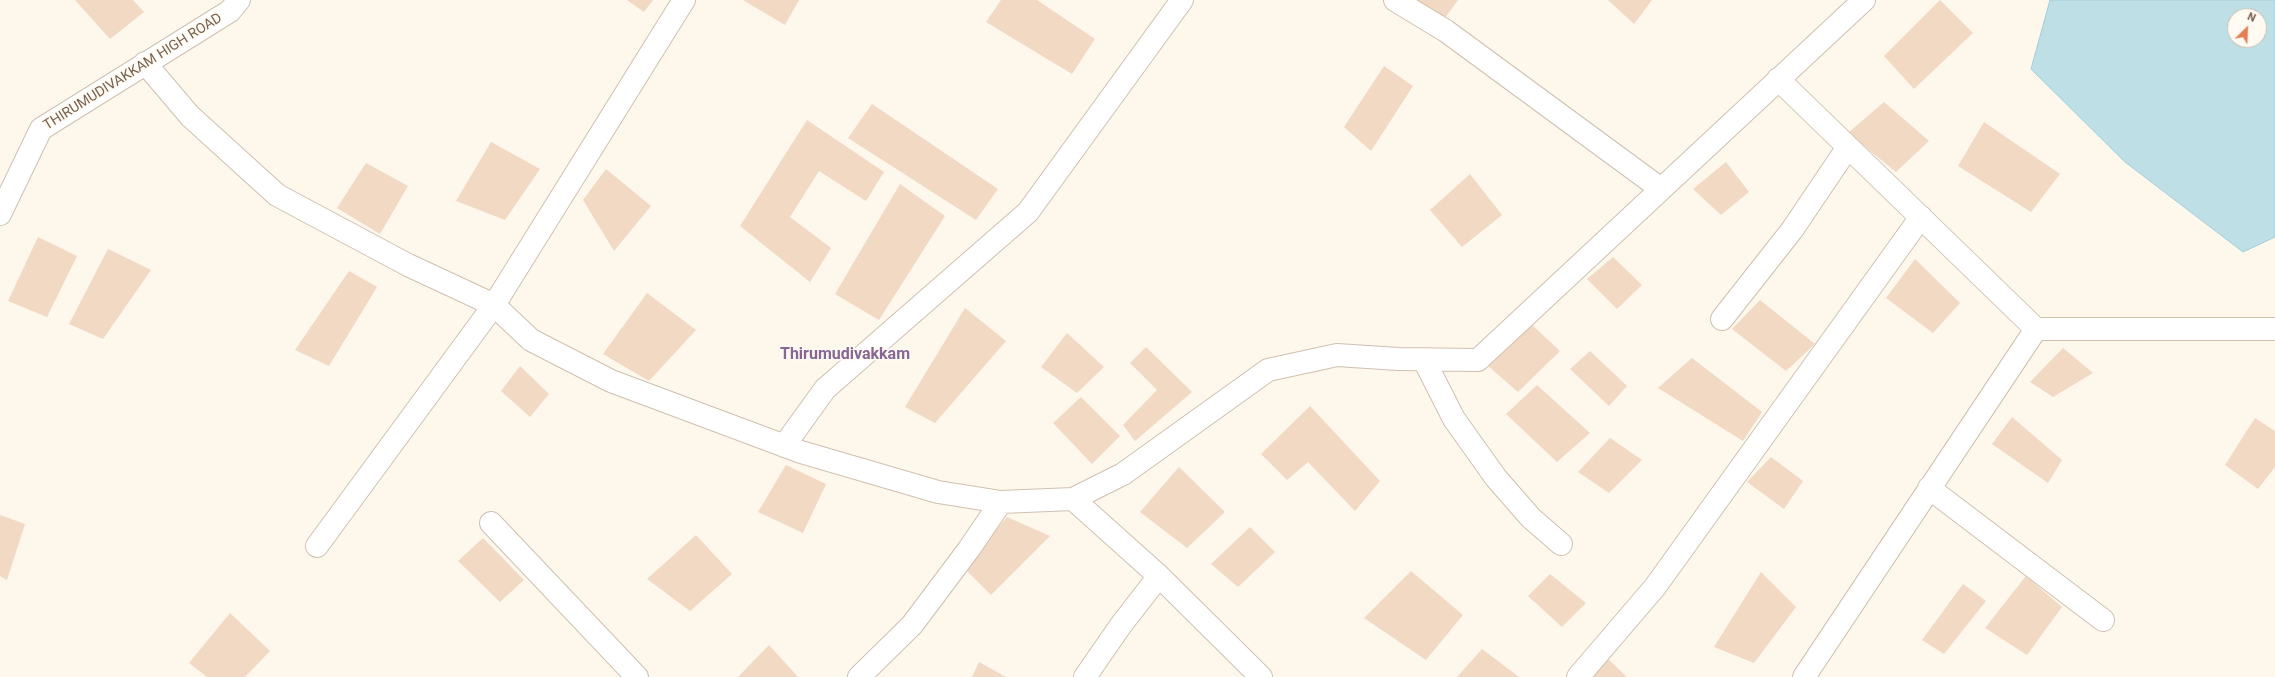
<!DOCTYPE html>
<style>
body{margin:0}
#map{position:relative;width:2275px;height:677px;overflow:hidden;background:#fdf7ec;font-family:Roboto,sans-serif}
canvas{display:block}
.north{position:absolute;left:2227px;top:8px;width:40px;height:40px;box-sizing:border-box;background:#fffbf3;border:1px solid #c9bdb1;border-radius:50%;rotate:24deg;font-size:11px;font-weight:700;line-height:16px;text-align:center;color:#79604d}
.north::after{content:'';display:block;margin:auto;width:14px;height:18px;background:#e57e53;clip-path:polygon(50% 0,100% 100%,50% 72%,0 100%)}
</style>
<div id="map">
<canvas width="2275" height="677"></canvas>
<div class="north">N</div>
</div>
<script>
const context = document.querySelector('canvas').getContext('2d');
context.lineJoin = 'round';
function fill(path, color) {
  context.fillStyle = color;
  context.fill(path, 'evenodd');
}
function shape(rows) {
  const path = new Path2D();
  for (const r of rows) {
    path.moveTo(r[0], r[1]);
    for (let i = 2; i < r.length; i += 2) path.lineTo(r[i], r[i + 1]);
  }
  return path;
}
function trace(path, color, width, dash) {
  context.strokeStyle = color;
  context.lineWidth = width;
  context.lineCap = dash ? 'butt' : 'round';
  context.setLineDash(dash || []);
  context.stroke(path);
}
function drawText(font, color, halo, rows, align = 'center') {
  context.font = font + ' Roboto,sans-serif';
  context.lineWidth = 3.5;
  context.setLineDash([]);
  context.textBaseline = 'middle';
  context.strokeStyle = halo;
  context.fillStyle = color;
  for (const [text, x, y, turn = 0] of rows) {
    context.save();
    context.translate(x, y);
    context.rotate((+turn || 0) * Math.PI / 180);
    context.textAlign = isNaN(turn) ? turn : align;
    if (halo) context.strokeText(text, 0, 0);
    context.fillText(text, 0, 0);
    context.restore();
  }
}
const water = shape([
 [2050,0,2275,0,2275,237,2243,252,2125,162,2031,69,2050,0],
 [2235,16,2259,16,2259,40,2235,40,2235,16]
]);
fill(water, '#bfdfe7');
trace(water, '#a5ced9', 1);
fill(shape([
 [75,0,133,0,144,12,110,39],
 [627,0,653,0,644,12],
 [743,0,799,0,785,25],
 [1001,0,1037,0,1095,39,1072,74,986,22],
 [1414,0,1458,0,1445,18],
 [1608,0,1652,0,1634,24],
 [1940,0,1973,33,1914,89,1884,56],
 [1384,66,1413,86,1371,151,1344,127],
 [1884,102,1929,141,1896,172,1848,133],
 [872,104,998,189,976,220,848,138],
 [807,120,884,172,866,201,819,171,790,217,831,248,810,282,740,226],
 [1984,122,2060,174,2031,212,1958,166],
 [491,142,540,169,505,220,456,201],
 [1726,162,1749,192,1721,215,1693,189],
 [366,163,408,186,380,234,337,208],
 [606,169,651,206,614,251,583,200],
 [1470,174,1502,215,1462,247,1430,210],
 [900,184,945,216,879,320,835,294],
 [38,237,77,256,47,317,8,301],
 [108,249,151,270,103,339,69,324],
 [1613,257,1642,285,1617,309,1587,279],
 [1915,259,1960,303,1933,333,1886,298],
 [349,271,377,287,329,366,295,350],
 [647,293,696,330,649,381,603,354],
 [1760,300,1815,344,1786,371,1732,329],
 [965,308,1006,341,935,423,905,407],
 [1530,323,1560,351,1518,392,1488,366],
 [1067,333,1104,367,1077,393,1041,367],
 [1146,347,1192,392,1135,441,1123,425,1157,390,1130,363],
 [2063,348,2093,373,2053,397,2030,382],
 [1590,351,1627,386,1609,406,1570,369],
 [1692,358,1762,412,1743,441,1658,388],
 [520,366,549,394,530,417,501,391],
 [1537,385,1590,433,1557,462,1506,414],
 [1081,397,1120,436,1092,464,1053,423],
 [1310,406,1380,481,1355,511,1308,462,1287,480,1261,454],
 [2012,417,2062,460,2048,483,1992,444],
 [2255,418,2275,431,2275,467,2258,489,2225,465],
 [1610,438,1642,460,1609,493,1578,472],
 [1771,457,1803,481,1784,509,1747,482],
 [786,465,826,484,803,533,758,512],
 [1179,467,1225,512,1187,548,1140,512],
 [0,515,25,524,7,580,0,576],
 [1007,517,1050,536,991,595,963,567],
 [1250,527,1275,552,1238,587,1211,564],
 [696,535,732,574,690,611,647,579],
 [483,538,524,580,500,602,458,561],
 [1411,571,1463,615,1426,660,1364,618],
 [1761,572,1796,607,1754,663,1714,647],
 [1550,574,1586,603,1562,627,1528,596],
 [2026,576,2062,607,2027,655,1985,628],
 [1963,584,1986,601,1944,654,1922,640],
 [230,613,270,651,245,677,207,677,189,663],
 [769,645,798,677,738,677],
 [1482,649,1519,677,1457,677],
 [1607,658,1627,677,1591,677],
 [979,662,1006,677,972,677]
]), '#f2d9c3');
const minor = shape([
 [1395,0,1446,31,1661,189],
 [145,63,190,116,277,195,408,265,494,305,531,340,611,381,801,452,938,492,1001,502,1073,499,1123,474,1268,370,1337,355,1398,359,1478,360,1864,0],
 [1778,79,2036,329,1804,677],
 [1722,319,1792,230,1848,147],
 [2036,329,2275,329],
 [1424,360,1454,419,1496,478,1531,518,1561,544],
 [784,446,825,389,1028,212,1182,0],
 [1929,488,2103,620],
 [1073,499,1159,576,1121,625,1085,677],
 [491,523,637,677],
 [317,546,494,305,684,0],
 [1159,576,1261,677],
 [859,677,912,625,969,549,1001,502],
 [1578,677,1655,587,1921,217]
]);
const tertiary = shape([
 [0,214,41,129,230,11,239,0]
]);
trace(minor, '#d0c0b0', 24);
trace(tertiary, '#d0c0b0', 24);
trace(minor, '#fff', 22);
trace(tertiary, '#fff', 22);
drawText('14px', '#79604d', '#fffbf3', [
 ["THIRUMUDIVAKKAM HIGH ROAD",133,72,-32]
]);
drawText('bold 16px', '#886694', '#fffbf3', [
 ["Thirumudivakkam",845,355]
]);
</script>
